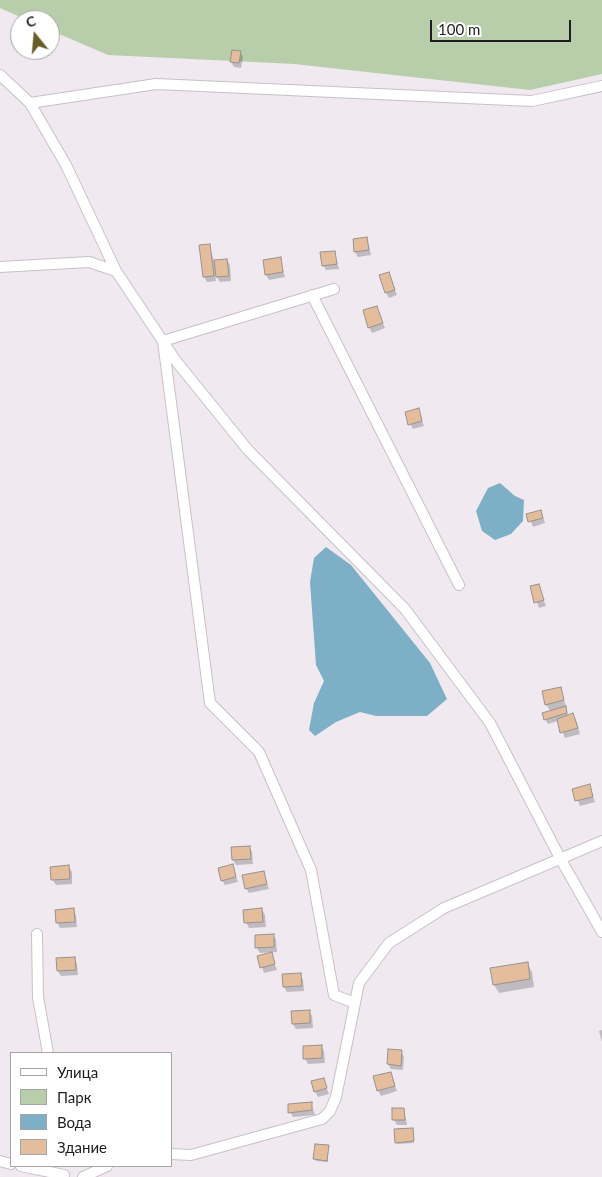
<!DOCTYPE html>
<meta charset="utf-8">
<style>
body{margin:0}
#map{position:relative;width:602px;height:1177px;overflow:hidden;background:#f0eaf0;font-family:Lato,sans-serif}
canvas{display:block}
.legend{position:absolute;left:10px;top:1052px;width:162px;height:115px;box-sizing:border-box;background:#fff;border:1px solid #a5a5a5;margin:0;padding:6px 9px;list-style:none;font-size:15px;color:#1f1d1f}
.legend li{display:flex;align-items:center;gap:10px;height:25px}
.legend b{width:25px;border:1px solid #a5a5a5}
.north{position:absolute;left:10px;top:10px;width:50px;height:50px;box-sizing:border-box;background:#fff;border:1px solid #a5a5a5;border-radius:50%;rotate:343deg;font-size:14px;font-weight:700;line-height:20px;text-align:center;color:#1f1d1f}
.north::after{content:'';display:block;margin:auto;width:18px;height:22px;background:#665d29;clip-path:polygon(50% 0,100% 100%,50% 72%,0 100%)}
.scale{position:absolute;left:430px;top:20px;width:141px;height:22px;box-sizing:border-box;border:2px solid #1f1d1f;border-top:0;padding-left:6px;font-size:15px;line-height:18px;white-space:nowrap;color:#1f1d1f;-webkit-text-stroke:4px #fff;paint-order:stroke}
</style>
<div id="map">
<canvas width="602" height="1177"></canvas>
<ul class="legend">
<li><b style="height:6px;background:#fff"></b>Улица</li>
<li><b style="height:14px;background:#b8ceab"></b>Парк</li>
<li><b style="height:14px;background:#7db0c6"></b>Вода</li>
<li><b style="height:14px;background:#e4bd9c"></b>Здание</li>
</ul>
<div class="north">С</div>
<div class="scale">100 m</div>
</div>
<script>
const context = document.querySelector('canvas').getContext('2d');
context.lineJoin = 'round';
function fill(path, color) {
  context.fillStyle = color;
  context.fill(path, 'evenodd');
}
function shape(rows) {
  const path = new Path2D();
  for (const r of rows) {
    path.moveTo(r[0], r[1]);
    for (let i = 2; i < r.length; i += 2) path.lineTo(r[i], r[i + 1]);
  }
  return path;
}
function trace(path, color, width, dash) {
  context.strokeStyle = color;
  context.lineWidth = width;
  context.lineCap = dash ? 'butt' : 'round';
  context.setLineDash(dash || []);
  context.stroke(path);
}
fill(shape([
 [0,0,602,0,602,74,530,90,294,64,108,55,50,30,50,20,27,20,0,8]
]), '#b8ceab');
fill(shape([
 [500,483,515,496,524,500,523,521,511,534,495,540,482,531,476,511,488,488],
 [326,547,351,565,430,663,447,699,427,716,376,716,360,712,336,722,315,736,309,730,314,703,324,681,316,665,310,582,314,558]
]), '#7db0c6');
fill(shape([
 [240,52,243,57,241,68,234,67,231,62],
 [367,238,371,255,358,257,355,252],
 [209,245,214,261,227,260,230,265,231,281,220,282,215,274,216,281,207,282,204,277],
 [334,252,339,269,326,270,323,265],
 [280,259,285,277,269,280,266,275],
 [388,274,397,295,389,298,386,293],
 [376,307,385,328,372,333,369,327],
 [418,410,424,426,413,429,410,424],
 [541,511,545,523,533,527,528,515],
 [538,585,546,606,539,608,531,587],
 [560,688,566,706,564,706,569,716,573,715,576,720,580,734,565,738,558,721,548,724,545,719,551,712,546,704],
 [589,786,595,802,580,806,574,789],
 [249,847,252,852,253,864,236,865,233,860],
 [232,866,238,882,225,885,222,880],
 [69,867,72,872,72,884,56,885,52,879],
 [263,872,269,889,249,893,246,888],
 [73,910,76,915,77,927,60,928,57,922],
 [262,910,265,915,266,927,249,928,246,922],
 [273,935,276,940,277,952,260,953,257,948],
 [271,954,277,970,264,973,262,967],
 [74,958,77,964,78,975,61,976,58,971],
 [527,963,532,972,534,987,499,993,494,985],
 [300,974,303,980,304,991,287,992,284,987],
 [309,1011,312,1016,313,1028,296,1029,293,1024],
 [602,1030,602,1042,599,1031],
 [321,1046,324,1051,325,1063,308,1064,305,1059],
 [401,1051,404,1057,403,1070,391,1069,388,1064],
 [390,1073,397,1091,381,1096,378,1090],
 [323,1079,329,1094,318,1097,315,1091],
 [311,1103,315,1115,293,1117,290,1112],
 [404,1109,407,1125,397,1125,394,1120],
 [412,1129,414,1143,397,1144,396,1142],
 [328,1146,328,1162,316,1161,315,1159]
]), '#0003');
const building = shape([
 [232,50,241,51,239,63,230,62,232,50],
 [367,237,369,250,354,252,353,239,367,237],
 [210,244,214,276,203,277,199,245,210,244],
 [335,251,337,264,322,266,320,252,335,251],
 [281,257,283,272,265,275,263,260,281,257],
 [227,259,229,276,216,277,214,260,227,259],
 [389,272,395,290,385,293,379,275,389,272],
 [377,306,383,323,368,328,363,310,377,306],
 [419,408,422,421,408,425,405,412,419,408],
 [541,510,543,518,528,522,526,514,541,510],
 [539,584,544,600,534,603,530,586,539,584],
 [561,687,564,700,545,705,542,691,561,687],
 [566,706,567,713,544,720,542,713,566,706],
 [573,713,578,728,560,733,557,719,573,713],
 [590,784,593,797,575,801,572,789,590,784],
 [250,846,251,859,232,860,231,847,250,846],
 [233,864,236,877,221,881,218,868,233,864],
 [69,865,70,879,51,880,50,867,69,865],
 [264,871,267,884,245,889,242,875,264,871],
 [74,908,75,922,56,923,55,910,74,908],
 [262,908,263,922,244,923,243,910,262,908],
 [274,934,274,947,255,948,255,935,274,934],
 [272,952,275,964,260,968,257,956,272,952],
 [75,957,76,970,57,971,56,958,75,957],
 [528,962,530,979,493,985,490,968,528,962],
 [301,973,302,986,283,987,282,974,301,973],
 [310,1010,310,1023,292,1024,291,1011,310,1010],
 [322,1045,322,1058,303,1059,303,1046,322,1045],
 [388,1049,402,1050,401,1066,387,1064,388,1049],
 [391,1072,395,1086,377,1091,373,1076,391,1072],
 [324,1078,327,1088,314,1092,311,1081,324,1078],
 [312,1102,312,1110,288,1113,288,1104,312,1102],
 [392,1108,404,1108,405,1120,392,1120,392,1108],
 [413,1128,414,1141,395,1143,394,1129,413,1128],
 [315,1144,329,1145,327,1161,313,1159,315,1144]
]);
fill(building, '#e4bd9c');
trace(building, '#98928d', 1);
const minor = shape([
 [0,75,30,103,66,165,116,271,176,361,248,450,405,609,490,723,560,858,602,932],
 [30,103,156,84,532,101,602,86],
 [0,267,89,262,116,271],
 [334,289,163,341,210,703,259,752,311,870,334,995,355,1003],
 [312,295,459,585],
 [37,934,38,997,48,1053],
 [171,1154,191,1155,322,1119,330,1111,336,1097,359,983,389,943,444,908,602,841],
 [0,1161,11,1164],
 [21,1166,64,1175],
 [83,1177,107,1166]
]);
trace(minor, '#c7c1c7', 12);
trace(minor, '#fff', 10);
</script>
